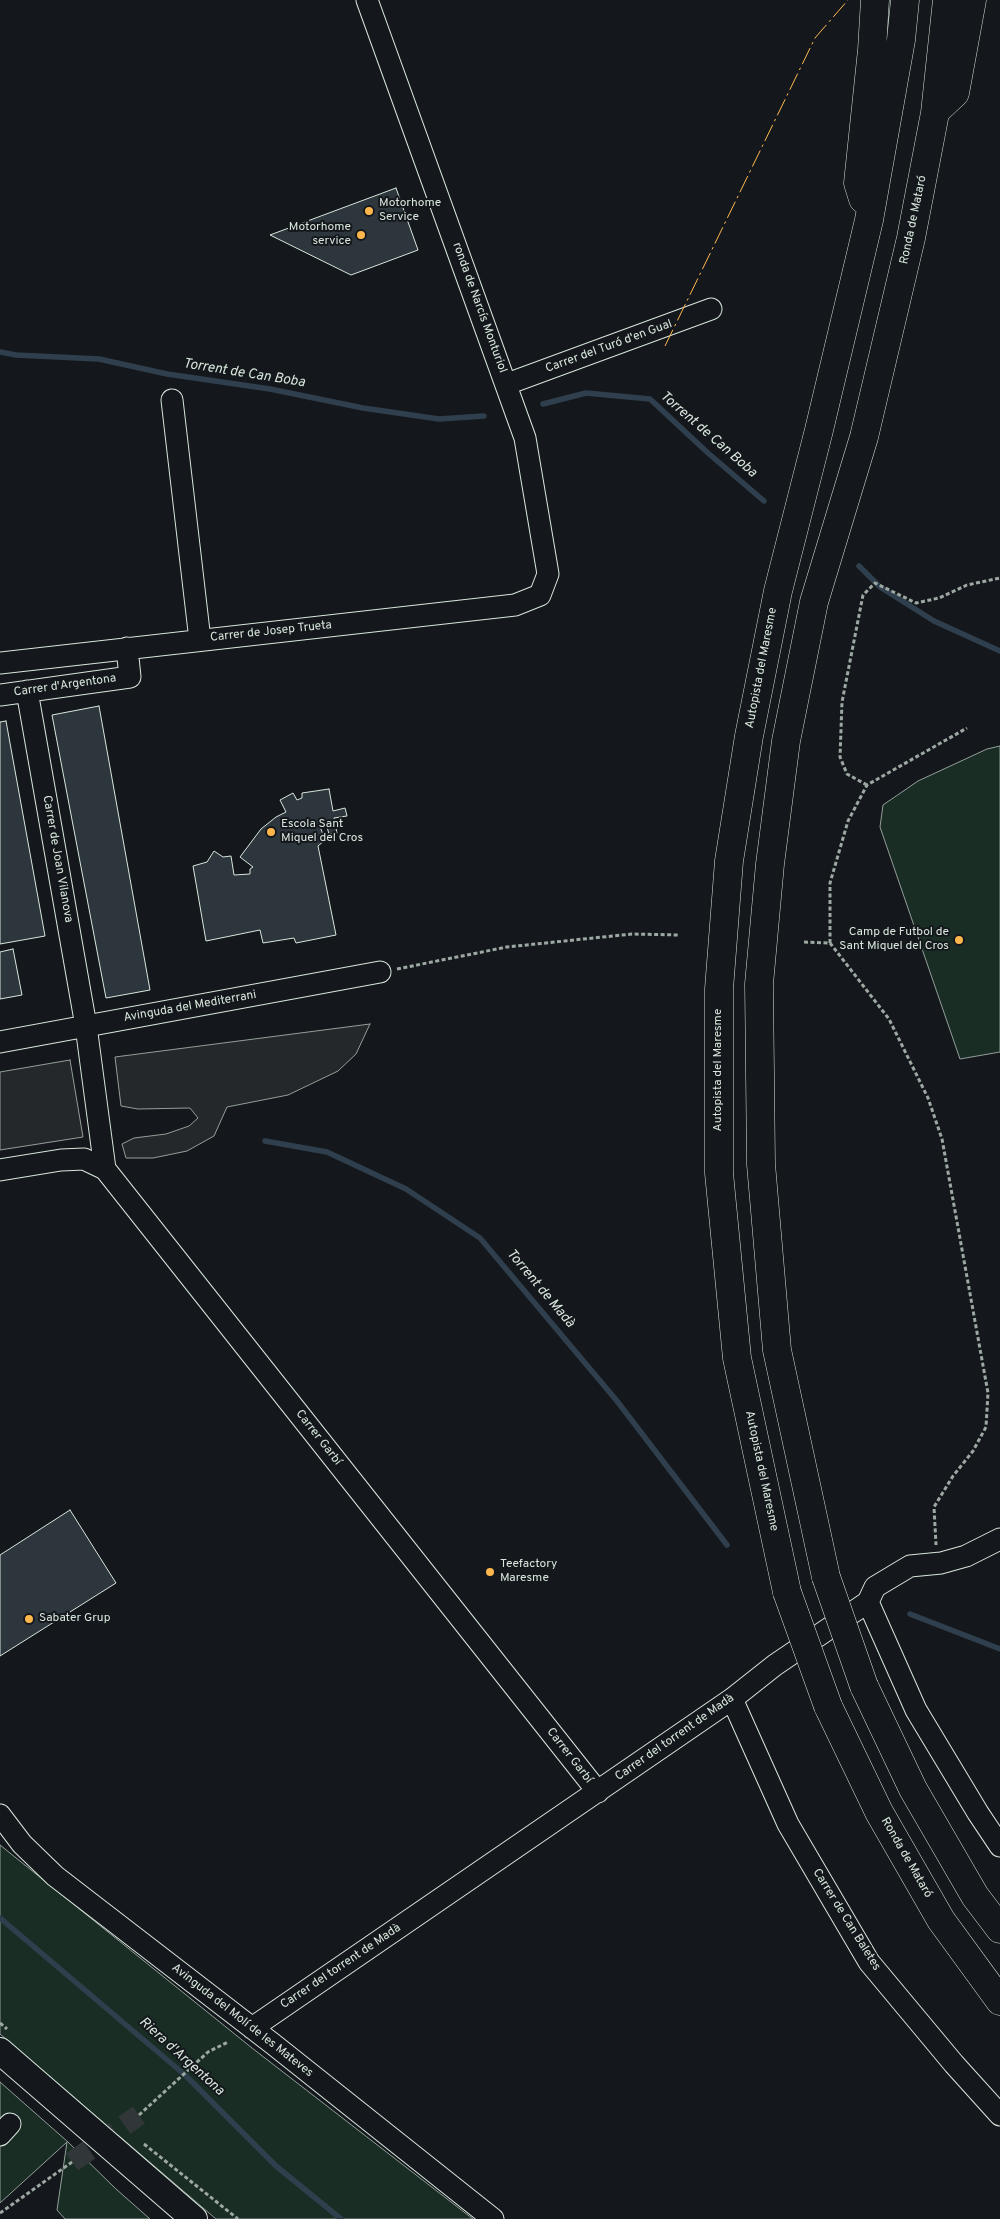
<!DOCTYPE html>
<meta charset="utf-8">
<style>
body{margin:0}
canvas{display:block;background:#14181c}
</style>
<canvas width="1000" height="2219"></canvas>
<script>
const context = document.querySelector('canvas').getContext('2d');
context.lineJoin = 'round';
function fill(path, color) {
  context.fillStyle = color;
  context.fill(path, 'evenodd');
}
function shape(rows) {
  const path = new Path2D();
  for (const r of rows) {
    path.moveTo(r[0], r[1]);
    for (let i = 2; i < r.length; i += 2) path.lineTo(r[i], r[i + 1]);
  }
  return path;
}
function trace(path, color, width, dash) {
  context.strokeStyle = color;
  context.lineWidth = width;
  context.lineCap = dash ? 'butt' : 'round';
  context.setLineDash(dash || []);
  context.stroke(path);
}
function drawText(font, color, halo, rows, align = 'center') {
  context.font = font + ' Overpass,sans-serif';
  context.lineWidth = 4;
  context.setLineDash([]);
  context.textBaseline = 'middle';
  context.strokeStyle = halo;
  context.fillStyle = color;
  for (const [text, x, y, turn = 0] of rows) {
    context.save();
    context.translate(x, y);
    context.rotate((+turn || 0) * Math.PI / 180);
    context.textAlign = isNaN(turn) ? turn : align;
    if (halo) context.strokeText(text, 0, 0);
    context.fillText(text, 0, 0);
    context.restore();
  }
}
const green = shape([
 [1000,746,1000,1052,960,1059,880,827,883,805,918,781,987,749,1000,746],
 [0,1845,252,2048,473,2219,216,2219,0,2034,0,1845],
 [0,2082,68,2142,116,2189,150,2219,65,2219,57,2210,67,2142,0,2203,0,2082]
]);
fill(green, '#1a2d24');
trace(green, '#939e99', 1);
const parking = shape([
 [370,1024,356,1054,338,1071,288,1095,227,1107,214,1136,187,1151,153,1158,126,1158,122,1144,134,1138,166,1134,189,1126,198,1118,190,1108,138,1109,121,1106,115,1057,370,1024],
 [70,1060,83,1137,0,1150,0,1072,70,1060]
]);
fill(parking, '#24282b');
trace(parking, '#939e99', 1);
trace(shape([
 [0,352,16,355,99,359,167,374,270,389,363,408,439,419,484,416],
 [543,404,586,393,650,399,708,453,764,501],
 [859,566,880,587,934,621,1000,651],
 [265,1141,327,1152,406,1189,480,1238,617,1401,727,1545],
 [910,1614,1000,1649],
 [0,1918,185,2075,276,2166,341,2219]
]), '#2f3f4d', 5.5);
const building = shape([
 [396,188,418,250,351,275,270,235,396,188],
 [99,706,150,990,106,998,52,715,99,706],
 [6,721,45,936,0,944,0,722,6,721],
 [329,789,333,811,345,808,347,816,334,818,337,833,329,834,325,820,318,821,325,840,318,846,336,935,296,943,294,938,263,943,260,930,206,941,193,866,207,862,214,851,223,857,231,856,234,875,250,874,250,869,253,867,240,857,261,829,276,817,286,812,280,800,293,793,297,800,302,798,302,793,329,789],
 [13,949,22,995,0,999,0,952,13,949],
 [70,1510,116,1583,0,1656,0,1555,70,1510]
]);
fill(building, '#2c363c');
trace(building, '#d8e6dc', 1);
trace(shape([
 [72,2162,139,2115]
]), '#313739', 21, [21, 11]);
const minor = shape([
 [507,384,711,309],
 [172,400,200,640],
 [0,663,515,605,540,595,548,574,525,438,367,0],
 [27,691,86,1026,105,1169],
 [0,695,130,677,127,648],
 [0,1042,380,972],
 [0,1170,61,1160,84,1159,105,1169,598,1792],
 [868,1602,916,1710,978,1813,1000,1846],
 [732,1699,788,1824,869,1962,954,2064,1000,2115],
 [0,1815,22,1844,55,1876,273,2044,493,2219],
 [252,2028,732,1699,775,1665,868,1602,875,1587,910,1566,941,1563,966,1556,1000,1539],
 [0,2135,10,2124]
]);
const major = shape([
 [0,2051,194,2219]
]);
const highway = shape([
 [939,108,955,93,972,0],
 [863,199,858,183,872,50,875,0],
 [826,1577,777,1350,761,1164,759,984,770,864,786,741,814,602,864,437,911,238,935,113,947,0],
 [787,1592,737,1358,719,1173,719,989,729,861,749,736,778,591,819,430,869,220,901,40,905,0],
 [864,1686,913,1789,975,1896,1000,1929],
 [828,1706,879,1812,941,1920,1000,2001]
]);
trace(minor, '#d8e6dc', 23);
trace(major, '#d8e6dc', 28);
trace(highway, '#d8e6dc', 29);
trace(shape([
 [867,785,847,774,840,757,842,702,863,595,875,583,916,603,939,598,967,585,1000,578],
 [804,942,830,943,889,1019,928,1098,942,1139,988,1393,986,1427,973,1451,953,1476,934,1507,936,1545],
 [830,943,830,883,848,821,867,785,967,728],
 [397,969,507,947,632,934,678,935],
 [0,2023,7,2029],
 [139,2115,208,2052,228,2042],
 [144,2144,238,2219],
 [0,2213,72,2162]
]), '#9da8a2', 3, [4, 2.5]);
trace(minor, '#14181c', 21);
trace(major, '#14181c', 26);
trace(highway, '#14181c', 28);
const highwayBridge = shape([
 [826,1577,864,1686],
 [787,1592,828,1706]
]);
trace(highwayBridge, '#d8e6dc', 29, []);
trace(highwayBridge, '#14181c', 28);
trace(shape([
 [665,346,815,38,848,0]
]), '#ffb74d', 1, [18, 4, 2.5, 4]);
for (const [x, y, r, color] of [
 [369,211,5,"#ffb74d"],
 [361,235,5,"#ffb74d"],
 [271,832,5,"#ffb74d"],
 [959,940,5,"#ffb74d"],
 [490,1572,5,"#ffb74d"],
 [29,1619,5,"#ffb74d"]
]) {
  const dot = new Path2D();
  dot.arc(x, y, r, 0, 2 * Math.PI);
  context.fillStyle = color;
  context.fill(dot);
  trace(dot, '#14181c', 2);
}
drawText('12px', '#d8e6dc', '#14181c', [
 ["Motorhome",379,204],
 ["Service",379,218],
 ["Motorhome",351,228,"right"],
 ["service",351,242,"right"],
 ["Escola Sant",281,825],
 ["Miquel del Cros",281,839],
 ["Camp de Futbol de",949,933,"right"],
 ["Sant Miquel del Cros",949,947,"right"],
 ["Teefactory",500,1565],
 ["Maresme",500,1579],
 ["Sabater Grup",39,1619]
], 'left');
drawText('12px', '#d8e6dc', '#14181c', [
 ["Ronda de Mataró",914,220,-78],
 ["ronda de Narcís Monturiol",479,308,70],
 ["Carrer del Turó d'en Gual",609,347,-20],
 ["Carrer de Josep Trueta",271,632,-6],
 ["Autopista del Maresme",762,668,-79],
 ["Carrer d'Argentona",65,686,-8],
 ["Carrer de Joan Vilanova",57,859,80],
 ["Avinguda del Mediterrani",190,1007,-10],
 ["Autopista del Maresme",719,1070,-90],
 ["Carrer Garbí",318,1438,52],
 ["Autopista del Maresme",761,1471,78],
 ["Carrer del torrent de Madà",675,1738,-35],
 ["Carrer Garbí",569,1756,52],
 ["Ronda de Mataró",906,1858,60],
 ["Carrer de Can Baletes",846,1920,58],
 ["Carrer del torrent de Madà",341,1967,-34],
 ["Avinguda del Molí de les Mateves",242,2021,38]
]);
drawText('italic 14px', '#d8e6dc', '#14181c', [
 ["Torrent de Can Boba",244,374,9],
 ["Torrent de Can Boba",708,435,41],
 ["Torrent de Madà",540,1289,50],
 ["Riera d'Argentona",181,2057,42]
]);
</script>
